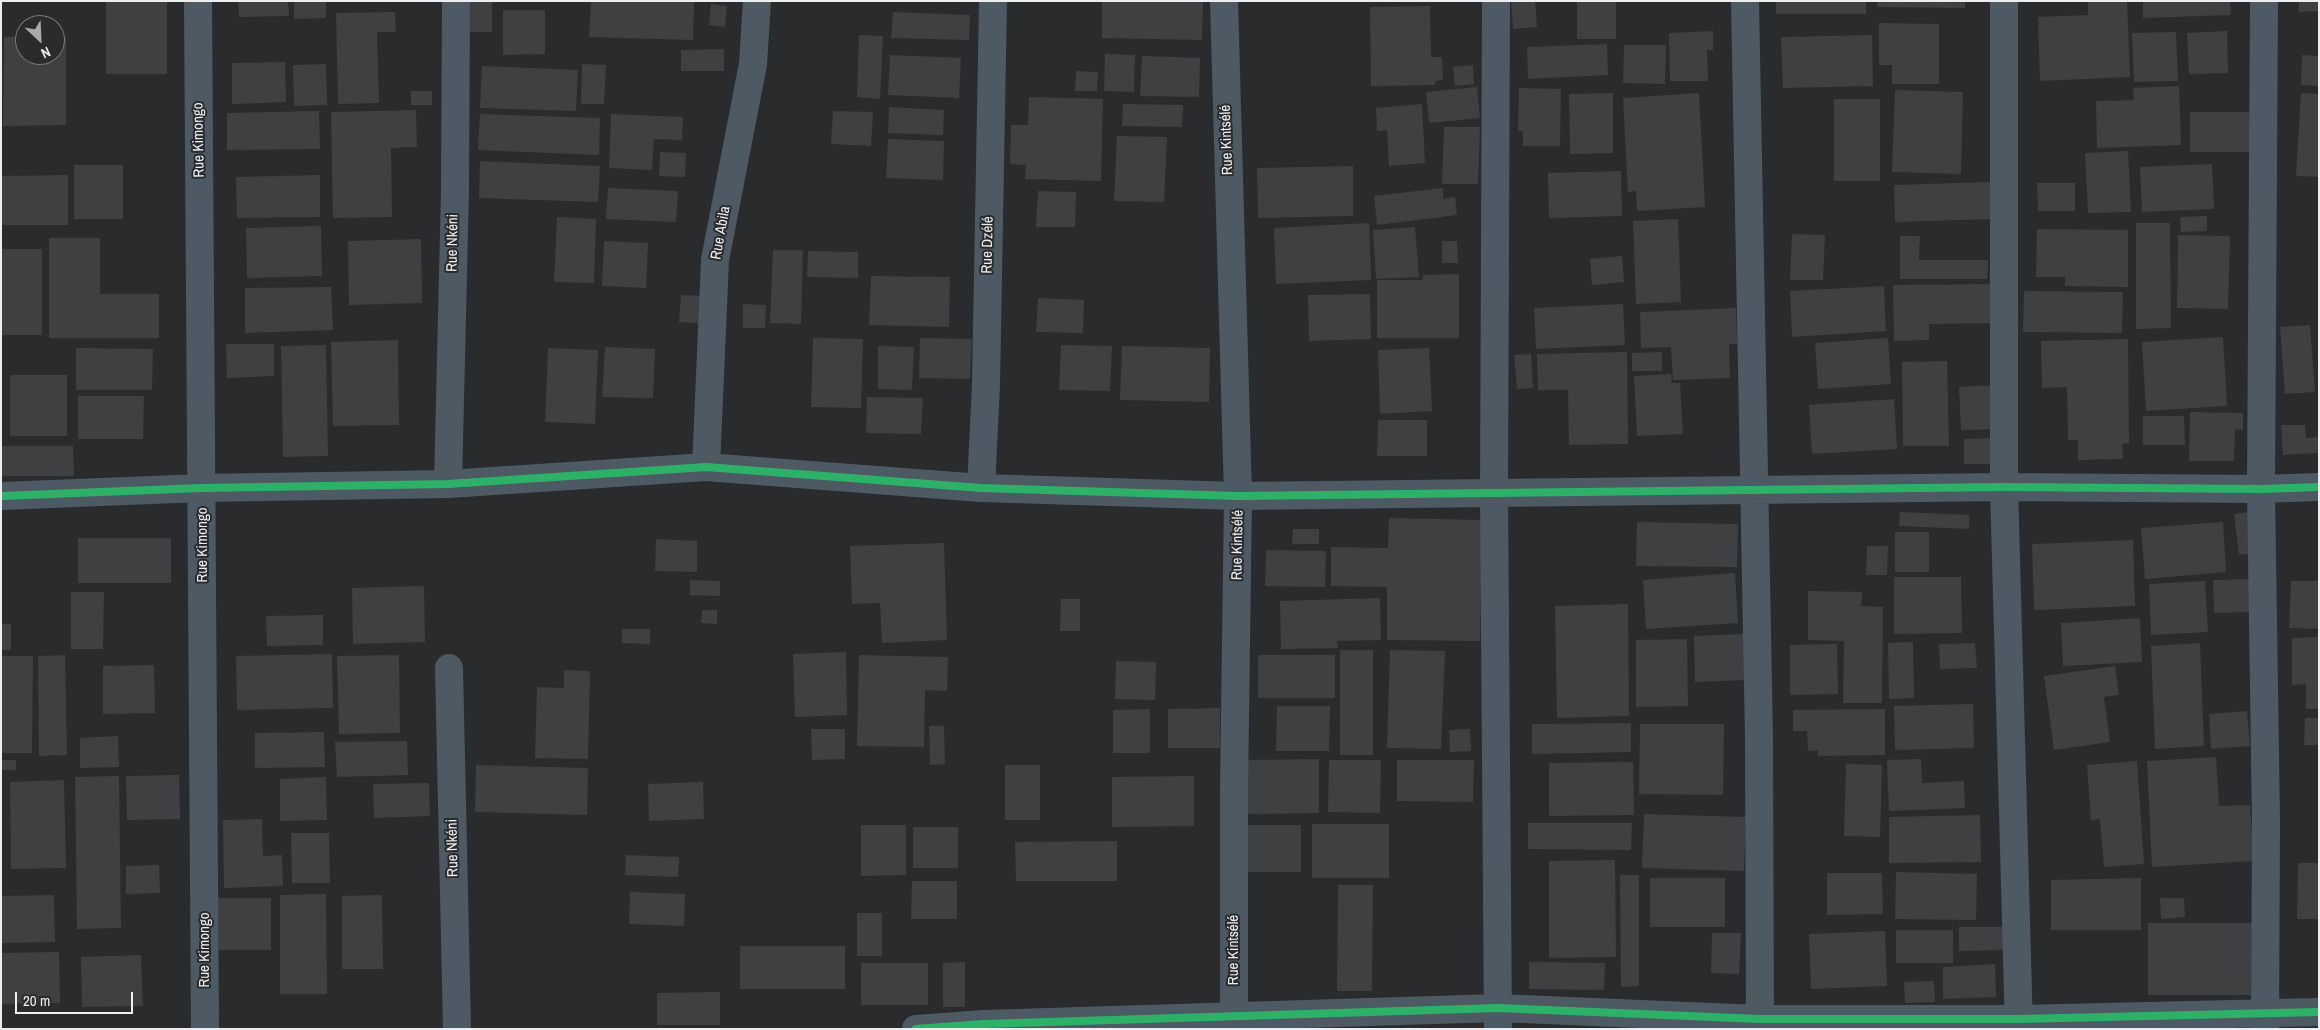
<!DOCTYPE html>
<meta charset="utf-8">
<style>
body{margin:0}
#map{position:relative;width:2320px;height:1030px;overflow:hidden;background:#2a2b2c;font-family:"Archivo Narrow",sans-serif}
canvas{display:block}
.frame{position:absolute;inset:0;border:2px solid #eceeef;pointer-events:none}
.north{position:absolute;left:15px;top:15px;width:50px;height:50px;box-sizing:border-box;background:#292b2d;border:1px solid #77797b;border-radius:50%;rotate:155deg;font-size:14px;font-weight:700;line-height:20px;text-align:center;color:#eceeef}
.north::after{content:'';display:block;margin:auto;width:18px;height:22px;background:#a8aaab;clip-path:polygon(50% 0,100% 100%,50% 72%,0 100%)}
.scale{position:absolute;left:15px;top:992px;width:118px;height:22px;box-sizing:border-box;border:2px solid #eceeef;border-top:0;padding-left:6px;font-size:15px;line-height:18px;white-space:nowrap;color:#eceeef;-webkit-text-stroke:4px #292b2d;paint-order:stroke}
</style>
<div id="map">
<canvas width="2320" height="1030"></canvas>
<div class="frame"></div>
<div class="north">N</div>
<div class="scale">20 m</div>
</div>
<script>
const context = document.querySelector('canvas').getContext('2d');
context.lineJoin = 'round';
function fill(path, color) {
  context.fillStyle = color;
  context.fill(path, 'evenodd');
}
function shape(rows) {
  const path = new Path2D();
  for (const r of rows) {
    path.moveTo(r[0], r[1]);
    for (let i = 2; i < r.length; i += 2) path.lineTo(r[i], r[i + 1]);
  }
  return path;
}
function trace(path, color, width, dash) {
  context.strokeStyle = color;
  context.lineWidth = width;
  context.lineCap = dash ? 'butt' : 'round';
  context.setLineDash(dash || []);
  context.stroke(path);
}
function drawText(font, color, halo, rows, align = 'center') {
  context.font = font + ' "Archivo Narrow",sans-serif';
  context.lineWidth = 4;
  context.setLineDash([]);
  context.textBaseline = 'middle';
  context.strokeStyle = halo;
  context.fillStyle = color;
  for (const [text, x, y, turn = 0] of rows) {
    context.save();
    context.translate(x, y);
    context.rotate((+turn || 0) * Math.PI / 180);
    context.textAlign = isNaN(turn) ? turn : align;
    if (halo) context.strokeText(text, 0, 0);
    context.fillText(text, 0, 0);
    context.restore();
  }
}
fill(shape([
 [106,1,167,1,167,74,106,74],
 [238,1,288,1,289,16,239,17],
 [294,1,326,1,326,18,294,19],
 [469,1,492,1,492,32,470,32],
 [591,1,694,1,693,40,589,37],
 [1102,1,1203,1,1202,40,1102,38],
 [1511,1,1535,1,1537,27,1513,29],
 [1577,1,1616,1,1616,39,1577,39],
 [1776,1,1866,1,1866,14,1776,14],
 [1877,1,1965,1,1965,8,1877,7],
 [2088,1,2127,1,2130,77,2040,81,2038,17,2088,15],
 [2143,1,2230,1,2231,15,2143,18],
 [2299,1,2319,1,2319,11,2299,12],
 [711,4,727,6,725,27,709,25],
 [1430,6,1431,57,1442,57,1443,80,1435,81,1435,85,1371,86,1370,7],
 [503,10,545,10,545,54,503,55],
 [395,12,396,32,377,32,379,103,338,104,336,13],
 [893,12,970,15,969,40,891,38],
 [1879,23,1939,24,1939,84,1892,84,1892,65,1879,65],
 [1713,31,1713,50,1707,50,1708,81,1670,81,1669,33],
 [2227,31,2228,73,2189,74,2187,33],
 [2176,32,2178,81,2134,82,2132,33],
 [859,35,883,36,880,99,857,97],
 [1872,35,1873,86,1783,88,1781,37],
 [55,36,66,36,66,125,3,126,4,37,25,37,25,55,55,55],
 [1607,44,1608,75,1528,79,1527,47],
 [1624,45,1666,45,1665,84,1623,83],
 [724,49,724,71,681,71,681,50],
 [1105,54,1135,55,1134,92,1104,91],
 [890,55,961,58,959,98,888,95],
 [2302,55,2319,56,2319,86,2301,85],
 [1142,56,1200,58,1199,97,1140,96],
 [285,62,286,102,232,104,232,63],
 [326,64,327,105,294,106,293,65],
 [582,64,606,65,604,104,581,104],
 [1473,65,1474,84,1455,86,1453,67],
 [482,66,578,70,576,111,480,108],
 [1076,71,1098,72,1097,91,1075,91],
 [2179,86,2181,145,2097,148,2096,101,2134,100,2133,88],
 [1477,87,1480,118,1429,123,1426,92],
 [1519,88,1561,89,1560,146,1523,146,1523,131,1518,131],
 [1895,90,1963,92,1961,174,1892,172],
 [411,91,432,91,432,105,411,105],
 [1613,93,1613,153,1570,154,1569,94],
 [1699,93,1705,207,1637,211,1636,191,1628,192,1623,98],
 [2301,93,2319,94,2319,177,2296,176],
 [1029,97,1103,99,1101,181,1025,179,1026,165,1010,164,1011,125,1028,125],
 [1834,99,1880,99,1880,181,1834,181],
 [1123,104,1183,105,1182,127,1122,126],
 [1422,104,1425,163,1389,166,1387,130,1377,131,1376,108],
 [889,107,944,110,943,135,888,133],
 [416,110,417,147,391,148,392,217,333,218,331,112],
 [319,111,320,149,227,150,227,113],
 [833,111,873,112,871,146,831,144],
 [2190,112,2254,112,2254,152,2190,152],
 [480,114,600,118,599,155,478,150],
 [611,114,683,117,682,140,654,139,652,170,609,168],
 [1444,127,1480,127,1478,184,1442,184],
 [1117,136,1167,137,1164,202,1114,201],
 [888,139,944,141,943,180,886,178],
 [2128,151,2131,212,2088,213,2085,153],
 [660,152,686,153,685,177,659,176],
 [480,161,600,166,598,202,479,198],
 [2212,164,2214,209,2142,212,2140,167],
 [74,165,123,165,123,219,74,219],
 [1353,166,1353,216,1258,218,1257,168],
 [1621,171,1622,216,1549,218,1548,173],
 [68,175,68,225,1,225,1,176],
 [320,175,320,217,237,218,236,177],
 [1991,182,1992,219,1895,222,1894,185],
 [2037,183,2075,183,2075,211,2038,211],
 [608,188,678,191,676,222,606,219],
 [1443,188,1443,199,1455,197,1457,215,1377,225,1374,196],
 [1038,191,1076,192,1075,227,1036,227],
 [2207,216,2207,231,2181,232,2180,217],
 [557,217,596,219,594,283,554,282],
 [1678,219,1681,302,1636,304,1633,221],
 [1369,223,1371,280,1276,284,1274,228],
 [2136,223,2170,223,2171,328,2136,329],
 [321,226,322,276,247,278,246,228],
 [1415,227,1419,277,1376,279,1373,230],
 [2037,229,2128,230,2128,287,2065,286,2065,277,2036,277],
 [1792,234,1825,235,1823,280,1790,280],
 [2178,235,2230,236,2228,309,2177,308],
 [1900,236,1920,236,1919,260,1988,260,1987,279,1900,279],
 [49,238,100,238,100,294,159,294,159,338,49,338],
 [421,239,422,303,349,305,348,241],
 [604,241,648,243,646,288,602,286],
 [1442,241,1457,241,1458,263,1442,263],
 [1,249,42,249,42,335,1,335],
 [773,250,803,250,801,324,770,323],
 [808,251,858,252,858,278,807,277],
 [1622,256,1624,282,1592,285,1590,259],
 [1459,274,1459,338,1377,338,1377,280,1423,280,1423,275],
 [871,276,950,277,949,327,869,325],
 [1994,284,1994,323,1929,324,1929,340,1894,341,1893,285],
 [1884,286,1886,331,1792,337,1790,291],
 [331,287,333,330,245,333,245,288],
 [2024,291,2123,292,2122,333,2023,332],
 [1370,294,1371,339,1309,341,1308,295],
 [681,295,708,296,707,324,679,322],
 [1038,298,1084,300,1083,333,1036,332],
 [743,304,766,305,765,328,743,328],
 [1623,304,1625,345,1536,349,1534,308],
 [1736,308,1737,344,1729,344,1730,378,1673,380,1671,347,1641,348,1640,312],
 [2310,325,2315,392,2285,394,2280,327],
 [2223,337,2227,406,2146,411,2142,342],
 [813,338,863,339,861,408,811,407],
 [920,338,972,339,970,379,919,378],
 [1888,338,1891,384,1818,389,1815,343],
 [2128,339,2129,443,2122,444,2123,459,2078,460,2078,440,2068,440,2067,387,2042,388,2041,341],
 [398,340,399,425,333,426,331,342],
 [226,344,274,344,274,376,227,378],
 [326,345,328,456,283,457,281,346],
 [1061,345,1112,346,1110,391,1059,390],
 [878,346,914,347,912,390,878,389],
 [1122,346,1210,348,1209,402,1120,400],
 [605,347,655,349,653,398,602,397],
 [76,348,153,349,152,390,76,390],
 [548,348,598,350,595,424,545,422],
 [1429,348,1432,411,1380,414,1378,350],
 [1627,352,1628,444,1569,445,1568,390,1538,390,1537,354],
 [1662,352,1662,371,1632,371,1632,353],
 [1531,354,1533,388,1517,389,1514,355],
 [1947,361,1949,446,1903,446,1902,362],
 [1671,374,1672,383,1680,383,1683,434,1637,436,1634,376],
 [10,375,67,375,67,436,10,436],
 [1996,385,1998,429,1961,430,1959,387],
 [78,396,144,396,143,439,78,439],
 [867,397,923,398,921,434,866,433],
 [1894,399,1897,449,1812,454,1809,405],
 [2190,412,2243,413,2243,430,2235,429,2234,461,2189,461],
 [2143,416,2184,416,2185,445,2143,445],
 [1378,420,1427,420,1427,456,1377,456],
 [2281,425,2305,425,2306,438,2319,437,2319,453,2283,455],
 [1999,438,2000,464,1964,464,1964,439],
 [1,446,73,446,74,476,1,476],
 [1900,512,1969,515,1969,529,1899,526],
 [2249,512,2255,553,2239,555,2234,514],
 [1389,518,1482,520,1480,641,1387,640,1387,587,1331,586,1331,547,1388,548],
 [1637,522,1738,524,1737,567,1636,566],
 [2223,522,2226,572,2145,579,2141,528],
 [1293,529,1319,529,1319,544,1292,544],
 [1895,532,1929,532,1929,572,1895,572],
 [78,538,171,538,171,583,78,583],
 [656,539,697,541,697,572,655,571],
 [2133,540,2135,606,2034,610,2032,544],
 [944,543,947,640,882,643,880,603,852,604,850,546],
 [1867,546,1888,546,1887,575,1866,575],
 [1266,550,1326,551,1325,587,1265,586],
 [1735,573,1738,623,1646,629,1643,580],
 [1894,577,1961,577,1962,633,1894,634],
 [2252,579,2253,612,2214,613,2213,580],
 [690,580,720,581,720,596,690,595],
 [2205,581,2208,632,2151,635,2149,584],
 [2291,581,2319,581,2319,629,2289,628],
 [424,586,425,642,353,644,352,588],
 [1808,591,1862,592,1861,606,1883,607,1882,703,1843,703,1844,641,1808,640],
 [71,592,104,592,103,649,71,649],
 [1380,598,1381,640,1337,641,1338,648,1281,649,1280,601],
 [1061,599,1080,599,1080,631,1060,631],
 [1628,604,1629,716,1557,718,1555,606],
 [702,610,717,610,717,624,701,623],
 [323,615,323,645,267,646,266,616],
 [2140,618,2142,662,2063,666,2061,623],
 [1,624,11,624,11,650,1,650],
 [622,629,650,629,650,644,622,643],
 [1745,634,1746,680,1695,682,1694,636],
 [2319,637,2319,709,2306,709,2306,684,2292,685,2292,638],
 [1687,639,1688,706,1636,707,1636,640],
 [1913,642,1914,698,1889,699,1888,643],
 [1975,643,1977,668,1940,669,1939,644],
 [2200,643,2204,746,2155,749,2151,646],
 [1837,644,1838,694,1790,695,1790,645],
 [1340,650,1373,650,1373,755,1340,755],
 [1390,650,1445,651,1441,749,1387,748],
 [846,652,847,715,795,717,793,654],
 [332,654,333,708,237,710,236,656],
 [65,655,67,755,39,756,38,656],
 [399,655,400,733,339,734,337,656],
 [859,655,948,657,947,691,925,690,924,747,857,746],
 [1258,655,1335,655,1335,698,1258,698],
 [1,656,33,656,32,753,1,753],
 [1116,661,1156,662,1155,700,1115,699],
 [154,665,155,713,103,714,103,666],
 [2115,666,2119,695,2104,697,2110,742,2054,750,2044,676],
 [564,670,590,671,588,759,535,758,537,687,564,688],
 [1973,704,1974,748,1895,750,1894,706],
 [1277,706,1330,706,1329,751,1276,751],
 [1220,708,1220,748,1168,748,1168,709],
 [1150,709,1150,753,1113,753,1113,710],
 [1885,709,1885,755,1818,756,1818,750,1808,751,1807,731,1793,731,1793,710],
 [2247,711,2250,746,2211,749,2209,714],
 [2305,718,2319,718,2319,745,2304,745],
 [1631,723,1631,752,1532,754,1532,724],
 [1640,724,1724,724,1723,795,1639,794],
 [929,726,944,726,945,764,930,765],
 [811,729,845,729,845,759,812,760],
 [1470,729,1471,751,1450,752,1449,730],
 [324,732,325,767,255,768,255,733],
 [118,736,119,767,80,768,80,738],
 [407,741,408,775,337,777,335,742],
 [2216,757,2219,806,2250,805,2254,861,2152,867,2147,761],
 [1319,759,1319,813,1246,814,1247,760],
 [1921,759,1922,783,1964,781,1965,808,1889,811,1887,760],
 [1,760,16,760,16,770,1,770],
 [1329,760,1381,760,1380,813,1328,812],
 [1397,760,1474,760,1473,802,1397,801],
 [2137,761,2144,864,2104,867,2100,819,2091,820,2087,765],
 [1633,762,1634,815,1549,816,1549,763],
 [1846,764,1882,765,1880,837,1844,836],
 [476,765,588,768,587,815,475,812],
 [1005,765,1040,765,1040,820,1005,820],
 [179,775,180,819,127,820,126,776],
 [119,776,121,928,77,929,75,777],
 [1194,776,1194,826,1112,827,1112,777],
 [326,777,327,820,280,821,280,779],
 [64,780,66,868,11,869,10,782],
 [703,782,704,819,649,821,648,784],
 [429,783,430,816,374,818,373,784],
 [1644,814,1746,817,1744,871,1642,868],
 [1980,815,1981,862,1889,863,1889,817],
 [262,819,263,856,282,855,283,886,224,888,223,820],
 [1528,823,1632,823,1631,850,1528,849],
 [1312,824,1389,824,1389,878,1312,878],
 [861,825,906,825,906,875,861,876],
 [1244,825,1301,825,1301,872,1244,872],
 [913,827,958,827,958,868,913,868],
 [291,833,329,833,330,883,292,883],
 [1117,841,1117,881,1016,881,1015,842],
 [626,855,679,857,678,877,625,875],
 [1615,860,1616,957,1549,958,1549,861],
 [2298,863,2319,863,2319,919,2297,919],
 [159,865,160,893,126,894,126,866],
 [1896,872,1977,874,1976,920,1895,919],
 [1827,873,1882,873,1883,914,1827,915],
 [1620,875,1639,875,1639,986,1621,987],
 [1650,878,1725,878,1725,927,1650,927],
 [2141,878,2141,930,2051,930,2051,880],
 [912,881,957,881,957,919,911,919],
 [1338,885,1373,885,1372,991,1337,991],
 [630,892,685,894,684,926,629,924],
 [326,894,327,994,280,994,280,895],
 [54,895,55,942,1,943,1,896],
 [382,895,383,969,342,969,342,896],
 [217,898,271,898,271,950,217,950],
 [2160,898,2184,898,2185,917,2161,919],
 [857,913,882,913,882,956,857,956],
 [2148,923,2252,923,2251,995,2148,995],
 [1959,927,2008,927,2008,950,1959,951],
 [1896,930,1953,930,1953,963,1896,963],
 [1885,931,1887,986,1811,989,1809,934],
 [1712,933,1741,933,1739,974,1711,973],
 [740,946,845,946,845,989,740,989],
 [59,952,60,1003,1,1004,1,953],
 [141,955,143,1006,82,1007,81,957],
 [965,962,965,1007,943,1007,943,963],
 [1529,962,1605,963,1604,990,1529,989],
 [861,963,928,963,928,1005,861,1005],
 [1995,964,1996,997,1943,999,1943,967],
 [1934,981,1935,1002,1905,1003,1904,982],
 [720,992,720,1025,657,1025,657,993]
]), '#3f4041');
trace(shape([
 [198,1,205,1029],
 [1224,1,1238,496,1234,790,1234,1029],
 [1496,1,1494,492,1498,1029],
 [1745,1,1759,737,1760,1029],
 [2004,1,2004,487,2019,1029],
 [2264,1,2261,489,2266,822,2265,1029],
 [706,467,715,260,753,64,757,1],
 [448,484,455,190,456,1],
 [981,488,986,385,993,1],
 [1,496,202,488,448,484,706,467,981,488,1238,496,2004,487,2261,489,2319,487],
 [449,668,457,1029],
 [916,1029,984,1024,1498,1008,1760,1019,2019,1019,2319,1012]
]), '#4d5a64', 28);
trace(shape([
 [1,496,202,488,448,484,706,467,981,488,1238,496,2004,487,2261,489,2319,487],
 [916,1029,984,1024,1498,1008,1760,1019,2019,1019,2319,1012]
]), '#2db169', 8);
drawText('15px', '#eceeef', '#292b2d', [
 ["Rue Kimongo",199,140,-91],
 ["Rue Kintsélé",1227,140,-92],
 ["Rue Abila",721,233,-80],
 ["Rue Nkéni",453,243,-89],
 ["Rue Dzélé",988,245,-89],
 ["Rue Kimongo",203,545,-90],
 ["Rue Kintsélé",1238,545,-89],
 ["Rue Nkéni",453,848,-91],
 ["Rue Kimongo",205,950,-90],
 ["Rue Kintsélé",1234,950,-90]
]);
</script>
